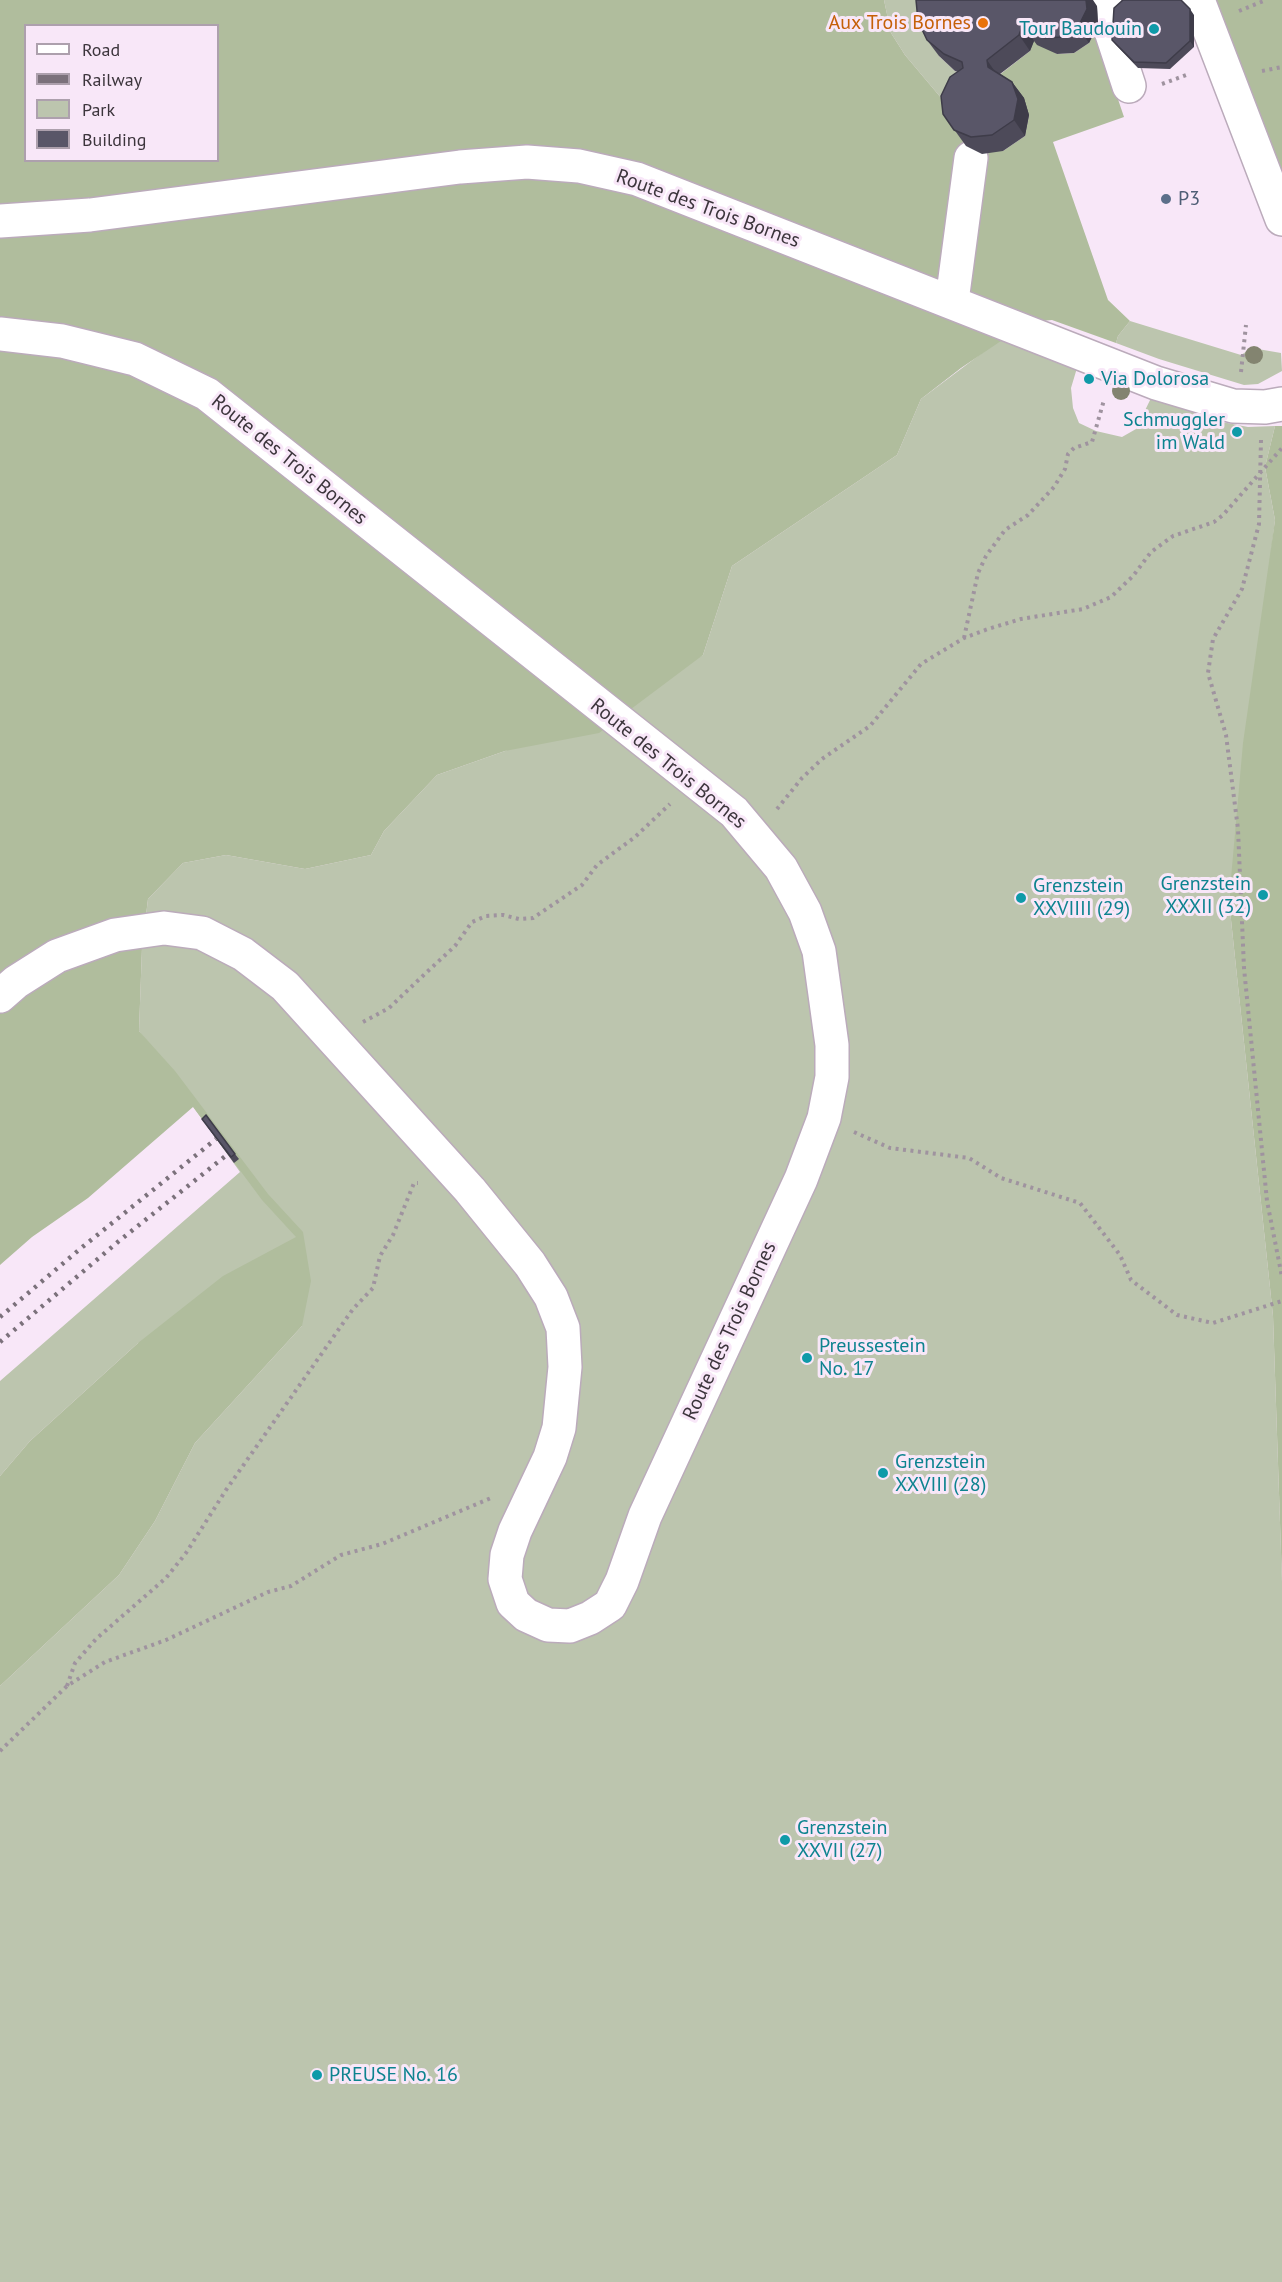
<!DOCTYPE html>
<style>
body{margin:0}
#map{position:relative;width:1282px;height:2282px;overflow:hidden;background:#f8e7f8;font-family:"PT Sans",sans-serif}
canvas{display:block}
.legend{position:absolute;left:24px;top:24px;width:195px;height:138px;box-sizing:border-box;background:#f8e7f8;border:2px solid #ada0ad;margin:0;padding:8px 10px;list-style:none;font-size:18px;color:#3c353c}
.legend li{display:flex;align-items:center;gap:12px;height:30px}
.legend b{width:30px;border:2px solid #ada0ad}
</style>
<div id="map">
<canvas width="1282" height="2282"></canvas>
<ul class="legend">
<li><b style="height:8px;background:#fff"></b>Road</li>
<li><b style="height:8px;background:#7b717b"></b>Railway</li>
<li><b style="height:16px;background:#bcc5ae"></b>Park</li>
<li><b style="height:16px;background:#595668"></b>Building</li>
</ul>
</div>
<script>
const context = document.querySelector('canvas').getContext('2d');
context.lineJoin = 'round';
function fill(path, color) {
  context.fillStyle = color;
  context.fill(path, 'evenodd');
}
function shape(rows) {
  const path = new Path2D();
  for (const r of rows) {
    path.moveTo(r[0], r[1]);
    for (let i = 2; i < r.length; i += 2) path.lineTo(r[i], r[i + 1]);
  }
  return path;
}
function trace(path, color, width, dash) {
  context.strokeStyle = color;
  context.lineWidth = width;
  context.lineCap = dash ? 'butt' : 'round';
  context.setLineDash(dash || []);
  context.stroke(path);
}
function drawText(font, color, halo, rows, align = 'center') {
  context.font = font + ' "PT Sans",sans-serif';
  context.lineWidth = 6;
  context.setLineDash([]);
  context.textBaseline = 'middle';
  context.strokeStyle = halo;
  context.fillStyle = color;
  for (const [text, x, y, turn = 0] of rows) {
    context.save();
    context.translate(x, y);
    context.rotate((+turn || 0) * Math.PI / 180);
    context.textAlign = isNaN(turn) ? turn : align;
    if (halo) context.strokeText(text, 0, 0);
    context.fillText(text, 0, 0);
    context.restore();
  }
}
fill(shape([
 [884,0,933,0,939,56,955,71,973,78,953,112,905,55,891,33],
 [1130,321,1241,355,1252,348,1281,353,1282,371,1258,384,1244,385,1159,359,1116,343,1118,336],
 [1002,338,1077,368,1071,388,1073,408,1079,423,1096,431,1122,437,1136,429,1152,396,1222,422,1248,427,1275,426,1265,467,1275,520,1229,901,1273,1316,1282,1582,1282,2282,0,2282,0,1686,119,1575,155,1521,195,1443,302,1326,138,1343,30,1441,0,1476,0,1381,240,1172,139,1031,142,948,148,899,183,863,226,855,305,869,371,855,384,831,437,775,505,751,703,655,732,566,897,455,921,399]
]), '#bcc5ae');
fill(shape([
 [0,0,884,0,891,33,905,55,953,112,1003,151,1025,136,1029,115,998,76,1030,51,1034,40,1057,54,1074,53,1089,43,1095,31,1124,117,1053,142,1108,300,1130,321,1118,336,1116,343,1052,320,1029,322,961,368,921,399,897,455,732,566,703,655,599,733,505,751,437,775,384,831,371,855,305,869,226,855,183,863,148,899,142,948,139,1031,175,1071,268,1194,303,1232,311,1281,302,1326,195,1443,155,1521,119,1575,0,1686,0,1476,30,1441,138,1343,223,1276,296,1237,262,1200,193,1107,88,1198,32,1237,0,1265],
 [26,26,218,26,218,160,26,160],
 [1213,0,1282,0,1282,181],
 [1275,426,1282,426,1282,1582,1273,1316,1229,901,1243,743,1275,520,1265,467]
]), '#b0bd9d');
const minor = shape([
 [1104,0,1111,31,1129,86],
 [1198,0,1282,219],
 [0,221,90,215,460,167,527,162,579,166,637,179,1156,383,1233,406,1265,407,1282,404],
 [952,301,971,158],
 [0,334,62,341,135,359,207,394,734,812,781,868,805,912,819,951,832,1045,832,1077,824,1118,801,1179,645,1516,622,1581,610,1605,590,1618,570,1626,548,1625,526,1615,513,1603,505,1579,507,1555,515,1531,550,1457,559,1428,565,1367,563,1328,551,1297,530,1264,470,1190,285,986,243,954,202,933,164,928,115,935,57,956,16,982,0,996]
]);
trace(minor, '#bbabbb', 36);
trace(shape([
 [1239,11,1266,0],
 [1262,71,1282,67],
 [1162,84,1189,74],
 [1241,372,1246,325],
 [1261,440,1259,524,1242,589,1213,639,1208,673,1226,735,1238,829,1244,968,1267,1201,1282,1277],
 [964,638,978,573,986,556,1005,530,1028,515,1054,487,1065,469,1068,454,1074,448,1092,442,1104,400],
 [777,809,802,778,822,759,870,726,921,664,964,638,988,629,1021,619,1083,609,1111,597,1133,576,1151,552,1173,536,1214,522,1223,515,1282,448],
 [363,1022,389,1008,428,971,455,946,472,922,486,916,503,915,519,919,533,918,582,885,597,865,635,837,670,804],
 [854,1132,890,1148,969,1158,1001,1178,1080,1203,1120,1255,1131,1280,1177,1315,1213,1323,1282,1301],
 [67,1686,75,1663,96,1639,166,1578,186,1553,226,1490,353,1309,373,1288,380,1256,393,1235,414,1183,418,1183],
 [0,1751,67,1686,105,1662,166,1640,268,1592,291,1586,341,1555,382,1544,491,1498]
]), '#9f939f', 4, [3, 4.5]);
trace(minor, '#fff', 33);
trace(shape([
 [0,1317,80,1249,216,1139],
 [0,1342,119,1241,228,1154]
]), '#7b717b', 4.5, [3, 6]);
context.fillStyle = '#838470';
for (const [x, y] of [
 [1254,355],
 [1121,391]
]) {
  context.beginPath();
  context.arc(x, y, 9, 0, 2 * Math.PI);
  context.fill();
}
fill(shape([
 [1097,6,1098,25,1089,43,1074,53,1057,54,1037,45,1034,41,1030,51,1000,74,1012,82,1024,98,1029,115,1025,136,1003,151,982,154,966,146,943,114,958,72,955,71,939,56,927,40],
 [1194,15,1194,47,1170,69,1138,68,1116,45,1112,40],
 [206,1125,235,1154,239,1159,234,1163]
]), '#4d4a59');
fill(shape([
 [1086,0,1093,0,1097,6,1098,25,1089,43,1078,27],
 [1190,9,1194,15,1194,47,1190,41],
 [1023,24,1034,41,1030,51,1019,35],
 [987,60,998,76,988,67],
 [1012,82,1024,98,1029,115,1025,136,1014,120]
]), '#3e3c49');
const building = shape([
 [916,0,1086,0,1087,9,1078,27,1063,37,1045,38,1026,29,1023,24,1019,35,987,60,988,67,1012,82,1018,99,1014,120,992,135,971,137,954,130,943,114,941,96,950,77,963,68,962,62,944,54,927,40,918,21,916,0],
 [1123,0,1181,0,1190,9,1190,41,1166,63,1134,62,1112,40,1114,8,1123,0],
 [206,1115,235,1154,231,1157,202,1119,206,1115]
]);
fill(building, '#595668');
trace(building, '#3e3c49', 1.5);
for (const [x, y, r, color] of [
 [983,23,6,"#e8710a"],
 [1154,29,6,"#0f9aa8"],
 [1166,199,6,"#5c6f8a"],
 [1089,379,6,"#0f9aa8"],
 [1237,432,6,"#0f9aa8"],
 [1263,895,6,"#0f9aa8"],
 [1021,898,6,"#0f9aa8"],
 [807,1358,6,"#0f9aa8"],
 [883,1473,6,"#0f9aa8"],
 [785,1840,6,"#0f9aa8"],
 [317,2075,6,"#0f9aa8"]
]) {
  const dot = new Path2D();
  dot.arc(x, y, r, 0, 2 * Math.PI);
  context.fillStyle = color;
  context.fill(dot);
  trace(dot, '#f8e7f8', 2);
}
drawText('20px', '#c56008', '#f8e7f8', [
 ["Aux Trois Bornes",971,23]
], 'right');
drawText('20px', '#0d838f', '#f8e7f8', [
 ["Tour Baudouin",1142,29,"right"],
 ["Via Dolorosa",1101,379],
 ["Schmuggler",1225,420,"right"],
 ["im Wald",1225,443,"right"],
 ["Grenzstein",1251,884,"right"],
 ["XXXII (32)",1251,907,"right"],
 ["Grenzstein",1033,886],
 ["XXVIIII (29)",1033,909],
 ["Preussestein",819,1346],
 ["No. 17",819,1369],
 ["Grenzstein",895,1462],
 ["XXVIII (28)",895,1485],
 ["Grenzstein",797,1828],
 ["XXVII (27)",797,1851],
 ["PREUSE No. 16",329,2075]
], 'left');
drawText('20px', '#4e5e75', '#f8e7f8', [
 ["P3",1178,199]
], 'left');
drawText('20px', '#3c353c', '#f8e7f8', [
 ["Route des Trois Bornes",708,209,20],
 ["Route des Trois Bornes",289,460,39],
 ["Route des Trois Bornes",668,764,39],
 ["Route des Trois Bornes",730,1331,-65]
]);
</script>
